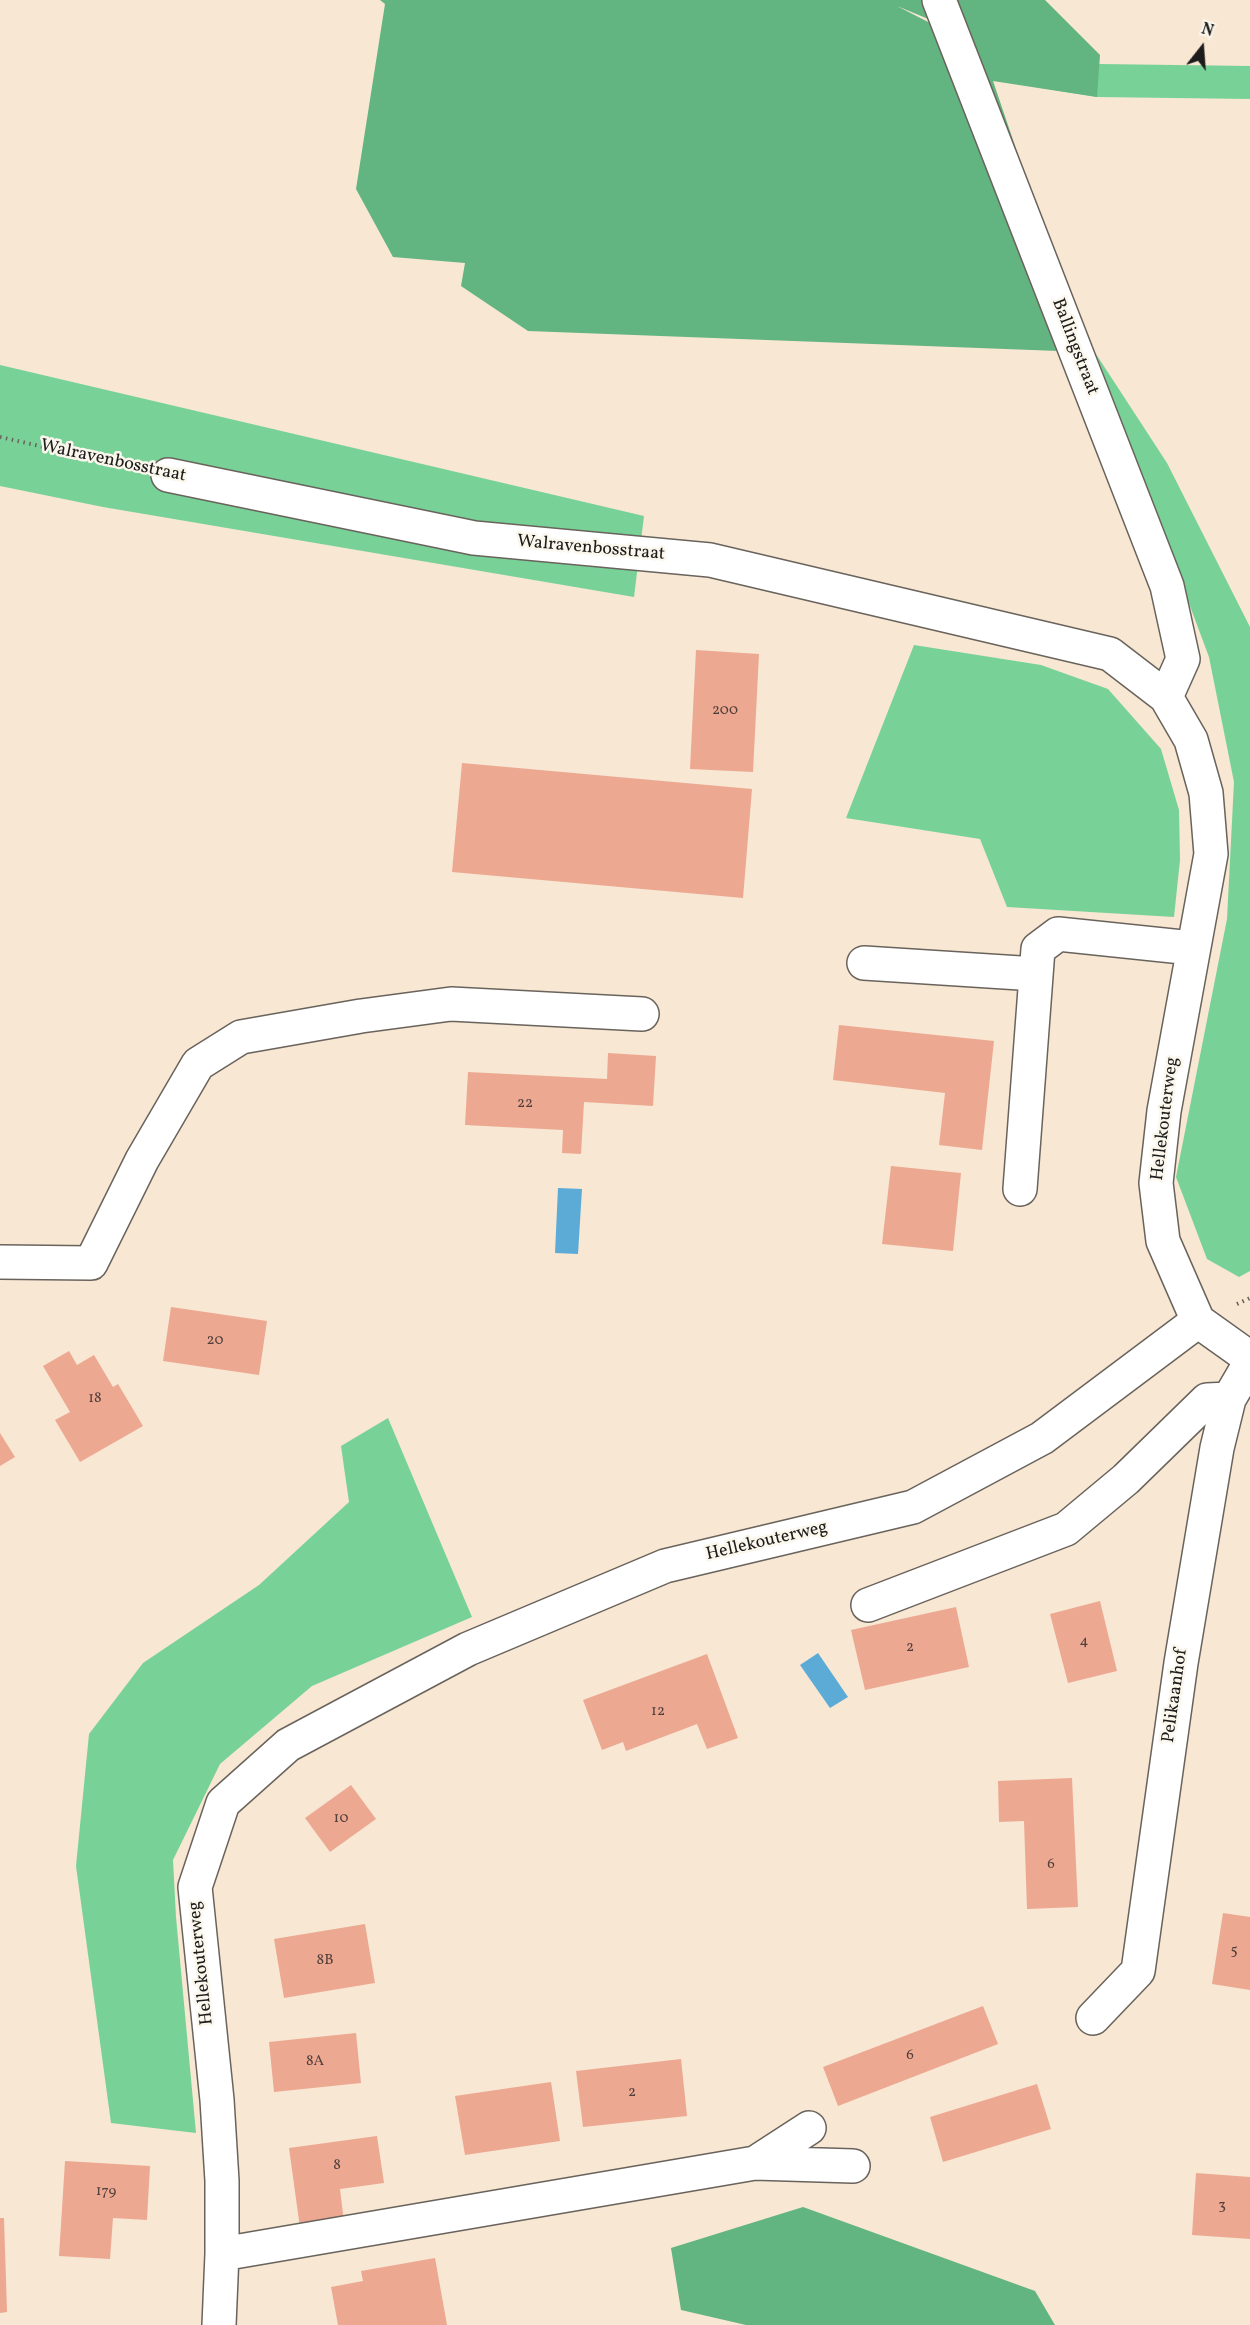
<!DOCTYPE html>
<style>
body{margin:0}
#map{position:relative;width:1250px;height:2325px;overflow:hidden;background:#f7e7d3;font-family:Vollkorn,serif}
canvas{display:block}
.north{position:absolute;left:1172px;top:18px;width:60px;height:60px;-webkit-text-stroke:4px #fbf7ec;paint-order:stroke;rotate:17deg;font-size:16px;font-weight:700;line-height:24px;text-align:center;color:#1c1c1c}
.north::after{content:'';display:block;margin:auto;width:21px;height:27px;background:#1c1c1c;clip-path:polygon(50% 0,100% 100%,50% 72%,0 100%)}
</style>
<div id="map">
<canvas width="1250" height="2325"></canvas>
<div class="north">N</div>
</div>
<script>
const context = document.querySelector('canvas').getContext('2d');
context.lineJoin = 'round';
function fill(path, color) {
  context.fillStyle = color;
  context.fill(path, 'evenodd');
}
function shape(rows) {
  const path = new Path2D();
  for (const r of rows) {
    path.moveTo(r[0], r[1]);
    for (let i = 2; i < r.length; i += 2) path.lineTo(r[i], r[i + 1]);
  }
  return path;
}
function trace(path, color, width, dash) {
  context.strokeStyle = color;
  context.lineWidth = width;
  context.lineCap = dash ? 'butt' : 'round';
  context.setLineDash(dash || []);
  context.stroke(path);
}
function drawText(font, color, halo, rows, align = 'center') {
  context.font = font + ' Vollkorn,serif';
  context.lineWidth = 5;
  context.setLineDash([]);
  context.textBaseline = 'middle';
  context.strokeStyle = halo;
  context.fillStyle = color;
  for (const [text, x, y, turn = 0] of rows) {
    context.save();
    context.translate(x, y);
    context.rotate((+turn || 0) * Math.PI / 180);
    context.textAlign = isNaN(turn) ? turn : align;
    if (halo) context.strokeText(text, 0, 0);
    context.fillText(text, 0, 0);
    context.restore();
  }
}
fill(shape([
 [983,50,1100,64,1250,66,1250,99,1097,97,992,80],
 [1096,354,1167,463,1250,627,1250,1271,1239,1277,1207,1259,1176,1177,1227,919,1234,782,1209,657],
 [0,365,644,516,634,597,103,507,0,486],
 [914,645,1041,665,1108,689,1161,749,1179,810,1180,860,1174,917,1007,907,980,839,846,818],
 [388,1418,472,1617,312,1686,220,1764,173,1860,176,1917,196,2133,111,2123,76,1866,89,1734,143,1663,259,1585,349,1502,341,1446]
]), '#78d298');
fill(shape([
 [380,0,933,0,950,28,897,6,965,41,950,0,1045,0,1100,55,1097,97,993,81,1085,352,528,331,461,286,465,263,393,257,356,189,385,4],
 [803,2207,1035,2291,1055,2325,746,2325,681,2310,671,2248]
]), '#62b480');
fill(shape([
 [558,1188,582,1189,578,1254,555,1253],
 [818,1653,848,1697,830,1708,800,1665]
]), '#5cabd6');
fill(shape([
 [696,650,759,654,753,772,690,769],
 [462,763,752,789,743,898,452,872],
 [839,1025,994,1041,982,1150,939,1145,945,1093,833,1080],
 [608,1053,656,1056,653,1106,584,1102,581,1154,562,1153,563,1130,465,1125,468,1072,607,1079],
 [891,1166,961,1173,953,1251,882,1244],
 [171,1307,267,1321,259,1375,163,1361],
 [69,1351,77,1365,94,1355,113,1387,118,1384,143,1426,80,1462,55,1420,70,1412,43,1366],
 [0,1433,15,1457,0,1466],
 [1100,1601,1117,1671,1068,1683,1050,1614],
 [956,1607,969,1667,865,1690,851,1630],
 [707,1654,738,1738,707,1749,697,1724,626,1751,623,1742,602,1750,583,1700],
 [1072,1778,1078,1907,1027,1909,1024,1821,999,1822,998,1781],
 [351,1785,376,1819,330,1852,305,1818],
 [1223,1913,1250,1917,1250,1990,1212,1984],
 [365,1924,375,1983,284,1998,274,1939],
 [983,2006,998,2044,838,2106,823,2067],
 [356,2033,361,2083,274,2092,269,2042],
 [681,2059,687,2116,583,2127,576,2071],
 [551,2082,560,2141,465,2155,455,2096],
 [1037,2084,1051,2129,943,2162,930,2117],
 [377,2136,384,2183,340,2189,344,2222,300,2228,289,2148],
 [65,2161,150,2166,147,2220,113,2218,110,2259,59,2256],
 [1196,2173,1250,2177,1250,2239,1192,2235],
 [0,2218,4,2218,7,2312,0,2313],
 [435,2258,447,2325,338,2325,331,2287,363,2281,361,2271]
]), '#eda892');
const minor = shape([
 [939,0,1167,586,1183,659,1166,697],
 [168,475,474,538,710,560,1110,654,1166,697,1191,740,1206,793,1211,854,1164,1111,1156,1183,1163,1241,1198,1321],
 [864,963,1036,974],
 [1020,1189,1038,949,1058,934,1192,948],
 [0,1262,91,1263,142,1160,198,1064,241,1037,361,1016,451,1004,642,1014],
 [1198,1321,1250,1358],
 [868,1605,1066,1529,1126,1479,1207,1400,1229,1399],
 [1093,2018,1138,1971,1181,1663,1217,1448,1229,1399,1250,1363],
 [755,2163,809,2128],
 [222,2254,755,2163,853,2166],
 [219,2325,222,2254,222,2181,217,2100,195,1887,223,1803,288,1745,468,1649,665,1566,913,1507,1042,1438,1198,1321]
]);
trace(minor, '#69635c', 36);
trace(shape([
 [0,437,132,467],
 [1237,1304,1250,1298]
]), '#69635c', 4, [1.5, 4.5]);
trace(minor, '#fff', 33);
drawText('15px', '#503f3a', null, [
 ["200",725,711],
 ["22",525,1104],
 ["20",215,1341],
 ["18",95,1399],
 ["4",1084,1642],
 ["2",910,1648],
 ["12",658,1712],
 ["10",341,1819],
 ["6",1051,1865],
 ["5",1234,1951],
 ["8B",325,1961],
 ["6",910,2056],
 ["8A",315,2062],
 ["2",632,2093],
 ["8",337,2166],
 ["179",106,2192],
 ["3",1222,2206]
]);
drawText('18px', '#1c1c1c', '#fbf7ec', [
 ["Ballingstraat",1074,347,69],
 ["Walravenbosstraat",113,462,12],
 ["Walravenbosstraat",591,549,5],
 ["Hellekouterweg",1166,1119,-83],
 ["Hellekouterweg",767,1542,-13],
 ["Pelikaanhof",1176,1696,-82],
 ["Hellekouterweg",202,1963,-96]
]);
</script>
